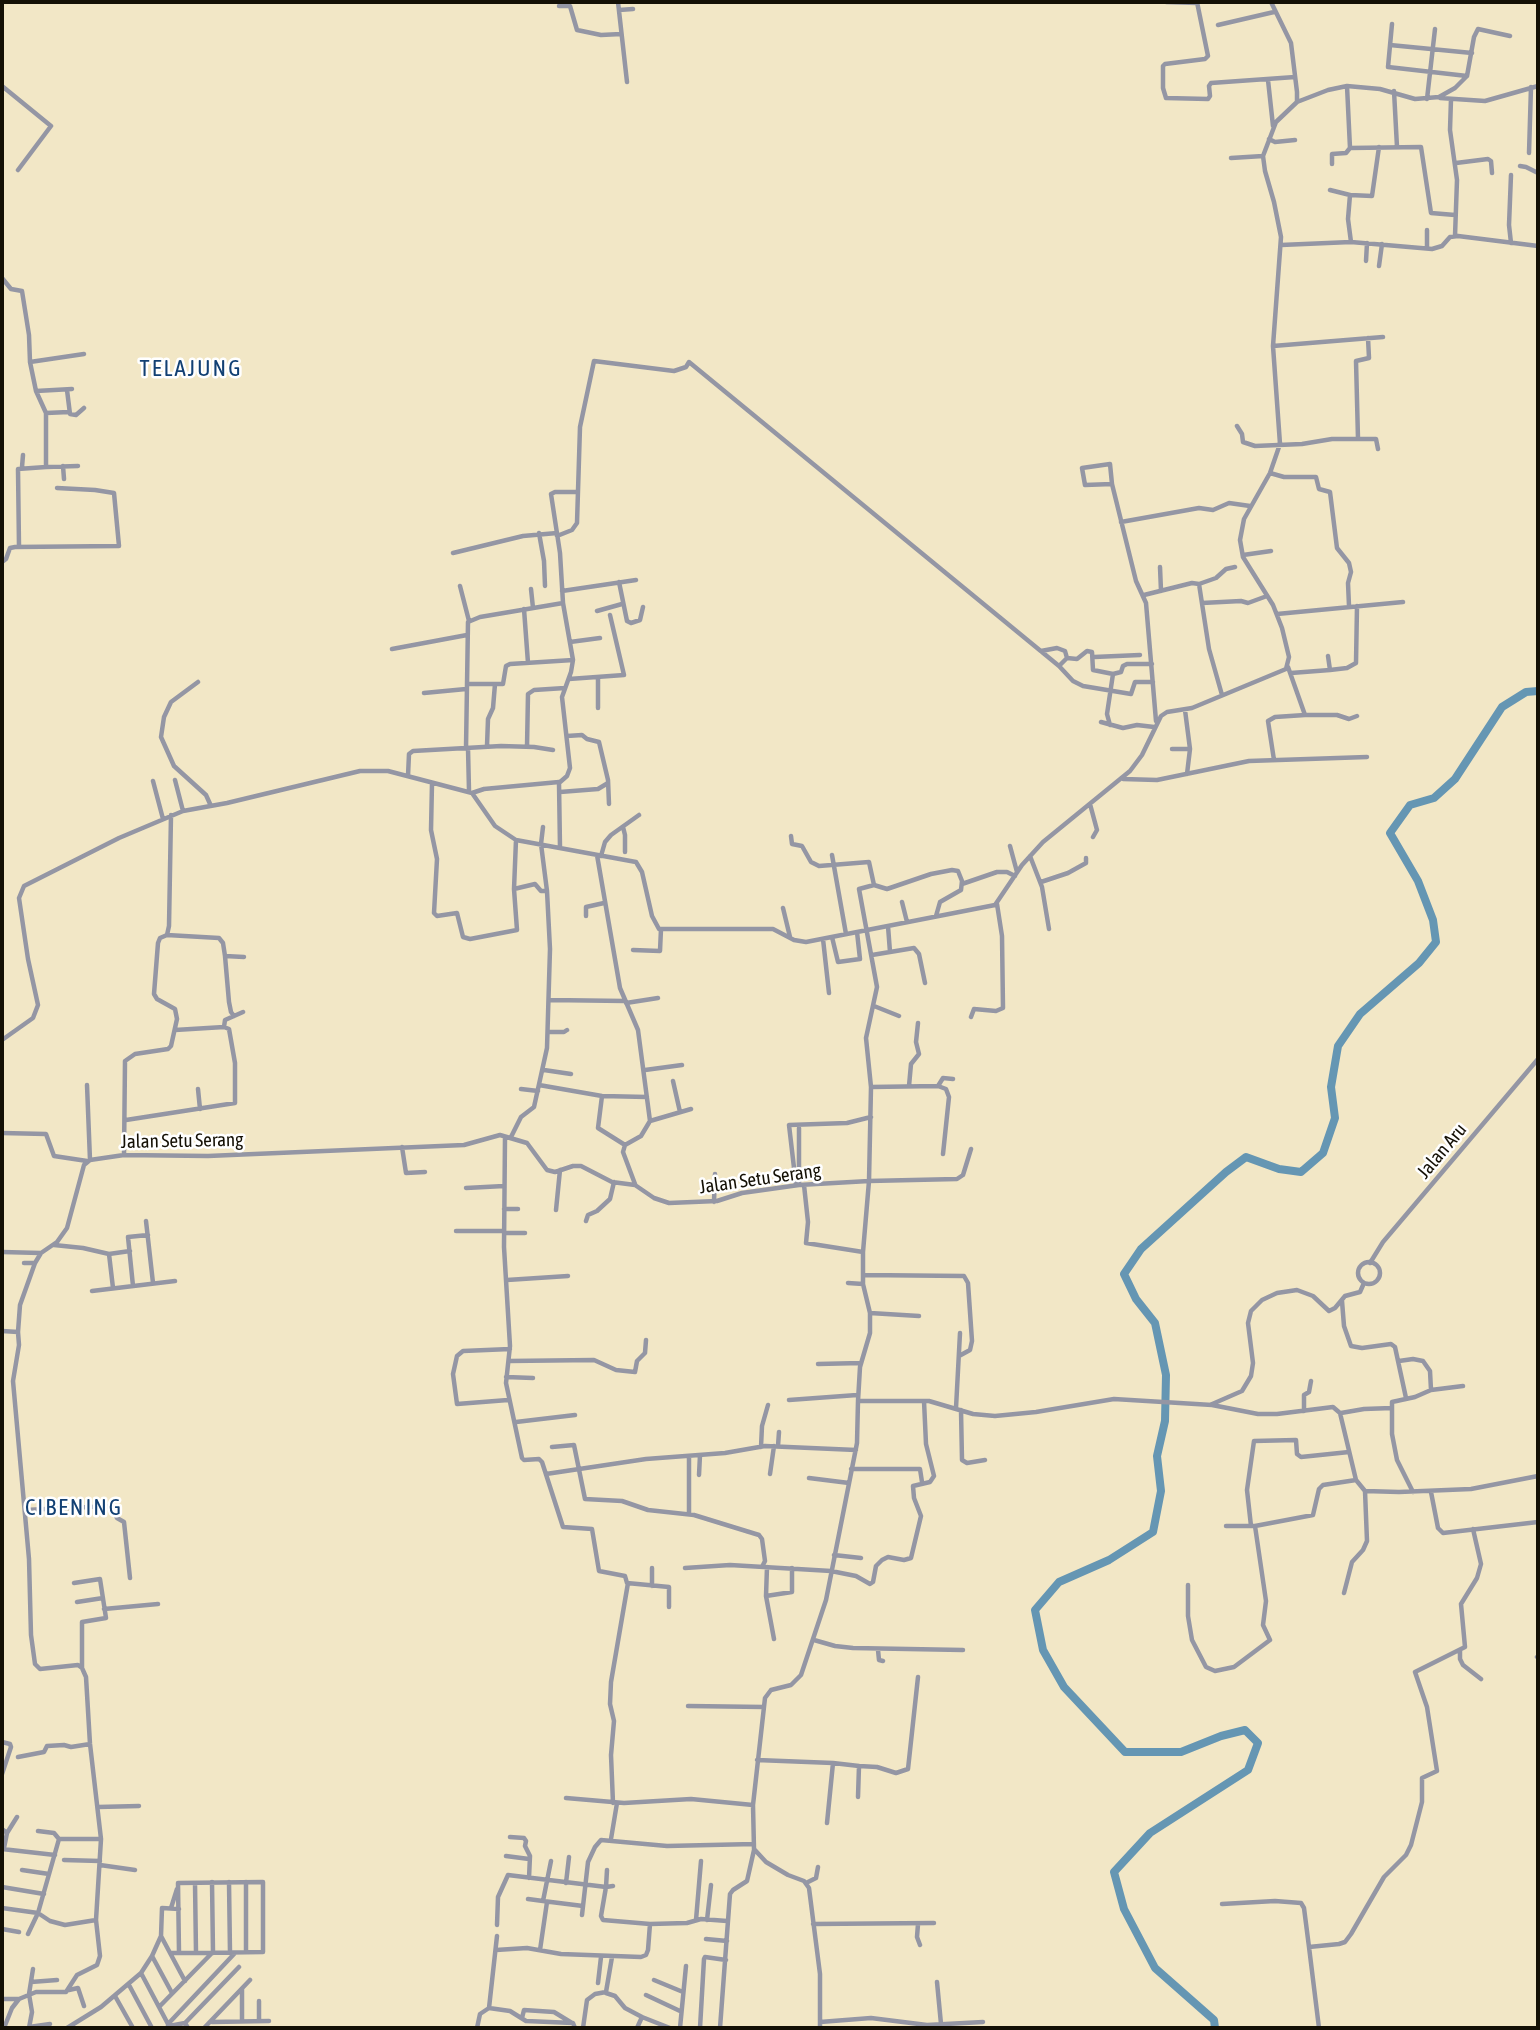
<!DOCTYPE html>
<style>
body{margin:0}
#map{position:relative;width:1540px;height:2030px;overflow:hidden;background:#f2e7c6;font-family:"Asap Condensed",sans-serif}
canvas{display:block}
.frame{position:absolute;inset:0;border:4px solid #141005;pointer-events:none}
</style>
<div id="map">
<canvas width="1540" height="2030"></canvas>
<div class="frame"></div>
</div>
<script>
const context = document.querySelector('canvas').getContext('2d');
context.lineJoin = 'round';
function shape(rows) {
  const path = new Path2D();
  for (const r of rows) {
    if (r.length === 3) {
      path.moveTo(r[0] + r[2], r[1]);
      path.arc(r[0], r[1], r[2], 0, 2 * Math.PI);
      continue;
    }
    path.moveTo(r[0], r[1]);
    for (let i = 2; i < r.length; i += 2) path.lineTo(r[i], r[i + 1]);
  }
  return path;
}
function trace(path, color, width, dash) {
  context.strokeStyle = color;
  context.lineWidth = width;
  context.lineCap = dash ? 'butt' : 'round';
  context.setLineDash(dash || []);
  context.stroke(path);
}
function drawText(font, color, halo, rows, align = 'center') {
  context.font = font + ' "Asap Condensed",sans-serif';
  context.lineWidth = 5;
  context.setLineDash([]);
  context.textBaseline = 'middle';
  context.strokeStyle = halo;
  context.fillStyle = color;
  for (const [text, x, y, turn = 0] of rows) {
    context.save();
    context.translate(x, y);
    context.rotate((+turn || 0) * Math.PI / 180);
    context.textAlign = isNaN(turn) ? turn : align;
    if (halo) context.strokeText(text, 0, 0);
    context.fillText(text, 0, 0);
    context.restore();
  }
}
trace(shape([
 [1215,2028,1214,2020,1155,1968,1124,1909,1114,1872,1150,1833,1248,1770,1258,1743,1245,1730,1221,1736,1181,1752,1125,1752,1064,1687,1043,1650,1035,1610,1059,1582,1109,1560,1153,1532,1161,1491,1157,1456,1165,1421,1166,1375,1155,1323,1136,1299,1124,1274,1141,1249,1226,1172,1246,1157,1279,1169,1301,1172,1323,1153,1335,1118,1331,1087,1338,1046,1360,1014,1419,963,1436,942,1433,920,1418,881,1390,833,1410,805,1434,798,1455,779,1502,707,1526,692,1538,691]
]), '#6596b3', 8);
trace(shape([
 [618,2,627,82],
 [1166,2,1197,3],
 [1197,2,1208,56,1205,59,1165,64,1163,66,1163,88,1166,98,1208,99,1210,96,1209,86,1211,83,1295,77],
 [559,6,570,6,577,30,601,35,621,34],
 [619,10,633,9],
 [1392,24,1388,67,1467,76],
 [1218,25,1274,12],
 [1390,45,1472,53],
 [1268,80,1273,126],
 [2,86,51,126,18,170],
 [1347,86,1350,148,1421,147,1431,213,1455,215],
 [1394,91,1397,147],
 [1440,98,1485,101,1538,86],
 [1427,99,1435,29],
 [1451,99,1450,130,1457,180,1455,236],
 [1297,102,1328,90,1347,86,1380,89,1415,99,1439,97,1455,88,1467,76,1474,37,1478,29,1510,36],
 [1269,139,1275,142,1295,140],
 [1529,153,1531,87],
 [1231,158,1263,156],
 [1456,163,1488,159,1491,161,1492,173],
 [1332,164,1332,154,1346,153,1350,148],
 [1520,166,1526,167,1538,173],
 [1511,175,1509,225,1511,243],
 [1330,190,1350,195],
 [1351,242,1348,219,1350,195,1372,196,1379,147],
 [1281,245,1351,242,1432,249,1442,246,1450,237,1458,236,1538,246],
 [1427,248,1427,230],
 [1366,261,1367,243],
 [1379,266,1382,244],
 [2,278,11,289,22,291,29,335,30,362,36,391,46,413,46,467,18,469,19,547],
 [1273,346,1383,337],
 [30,362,84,354],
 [67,390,70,414,76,415,84,408],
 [36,391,72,389],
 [46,413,69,412],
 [1237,426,1242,434,1243,442,1255,446,1302,444,1332,439,1376,439,1378,449],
 [1358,439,1356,361,1369,358,1368,338],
 [63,466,64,479],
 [22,467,23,455],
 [46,467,78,466],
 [1270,473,1284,477,1316,477,1319,489,1330,492,1337,548,1349,563,1351,572,1348,583,1349,606],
 [1112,484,1110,464,1082,468,1085,485,1112,484,1136,581,1146,603,1156,721],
 [1121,522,1199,508,1213,510,1229,503,1250,506],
 [539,533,544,561,545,586],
 [557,536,572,530,577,523,580,427,594,361,674,371,686,367,689,362,1059,666,1073,681,1083,686,1131,694,1135,682,1153,682],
 [453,553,523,536,557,533],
 [1243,555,1271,551],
 [2,562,6,559,10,548,15,547,119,546,114,493,95,490,57,488],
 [1160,567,1161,591],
 [619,582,627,621,631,623,640,620,643,607],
 [1199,584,1216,578,1226,569,1235,567],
 [460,586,469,621],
 [531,589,533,608],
 [562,591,636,580],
 [1144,595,1192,583,1199,584,1209,649,1222,695],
 [1202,603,1241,601,1248,603,1267,596],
 [524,609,528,663],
 [597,611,622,604],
 [1277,614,1403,602],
 [570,642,600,638],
 [392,649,467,635],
 [1041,651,1057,648,1065,651,1067,658,1059,666],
 [1094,657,1140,655],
 [1067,658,1077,659,1087,651,1092,652,1093,670,1113,674,1121,672,1123,666,1127,664,1152,664],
 [1330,670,1347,668,1356,663,1357,606],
 [1291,673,1330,670,1328,656],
 [598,678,598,708],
 [569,679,624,675,610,615],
 [198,682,171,702,164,717,161,737,174,766,206,795,211,806],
 [467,684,503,684,506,666,510,664,573,660],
 [424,693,466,689],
 [1305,715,1337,715,1349,719,1357,716],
 [1101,722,1123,728,1137,725,1154,727],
 [1110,725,1107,714,1113,674],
 [567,736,582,735,587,739,599,742,608,780,609,804],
 [487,746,488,719,493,708,495,684],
 [527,747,528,694,534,690,565,688],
 [466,748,468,622,480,617,563,603],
 [468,748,469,791],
 [1172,749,1190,749,1185,710],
 [1274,760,1268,721,1275,717,1305,715,1288,667],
 [1187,774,1190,749],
 [408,776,409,754,413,751,501,746,534,747,553,750],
 [1123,779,1157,780,1249,761,1367,757],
 [175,780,183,811],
 [153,781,163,819],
 [432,783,431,830,437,859,434,913,437,916,457,913,463,937,470,939,517,930,514,889,516,840],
 [560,792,598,789,608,783],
 [472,793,484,789,559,782],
 [1090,804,1097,830,1093,837],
 [623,827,625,835,625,852],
 [791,836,792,844,802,846,811,862,819,866,869,862,874,885],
 [1010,846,1017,872],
 [560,848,559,783,567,776,570,768,562,697,571,672,573,660,563,603,560,553,551,494,555,492,578,492],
 [597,855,620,988,638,1030,650,1121],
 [832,855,846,934],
 [601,856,605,842,611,835,639,815],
 [1030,856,1042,887,1049,929],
 [1041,882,1068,873,1086,863,1086,858],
 [962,884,997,872,1007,872,1015,876],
 [514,889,535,884,541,891,547,891],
 [902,902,907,922],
 [783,908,790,937],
 [586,916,586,907,604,903],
 [936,916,940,902,961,890,962,881,958,871,952,870,931,874,887,889,874,885,859,889,877,987,866,1038,871,1087,869,1181,957,1179,963,1175,971,1149],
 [888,926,890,952],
 [167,935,219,938,223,943,225,956,244,957],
 [832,937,838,962,860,959,857,932],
 [823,939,829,993],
 [633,950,660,951,661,929],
 [872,955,914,948,919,954,925,983],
 [225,956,229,1002,231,1012,234,1016],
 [550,1000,625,1001],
 [626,1003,658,998],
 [874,1006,899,1016],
 [971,1017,974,1009,996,1011,1003,1008,1002,936,997,904],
 [224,1027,225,1020,243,1012],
 [549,1032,564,1032,567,1030],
 [2,1040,33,1018,38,1005,28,959,19,898,24,886,119,838,183,811,227,803,360,771,388,771,472,793,495,826,516,840,636,862,642,872,652,916,659,929,773,929,794,940,806,942,995,905,1022,865,1043,842,1130,771,1142,755,1161,716,1167,712,1192,708,1286,669,1289,657,1282,628,1273,605,1243,557,1240,540,1244,519,1270,473,1280,444,1273,346,1281,237,1274,202,1265,171,1263,156,1276,122,1297,102,1297,92,1291,43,1271,2],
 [544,1070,571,1074],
 [645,1070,682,1065],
 [673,1081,680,1112],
 [87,1085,90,1160],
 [539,1085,602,1096,647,1097],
 [909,1086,911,1064,919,1054,916,1042,918,1023],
 [938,1086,943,1078,953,1079],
 [871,1087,938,1086,946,1089,949,1097,943,1154],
 [198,1089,200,1109],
 [521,1089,538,1091],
 [602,1096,598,1128,625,1145,623,1152,635,1184],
 [126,1120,235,1103,235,1063,229,1029,224,1027,175,1030],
 [2,1133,46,1134,54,1156,87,1161],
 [505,1137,504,1247,510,1346,506,1383,522,1458,524,1460,539,1459,542,1462,563,1527,592,1529,599,1571,625,1576,627,1583,669,1587,669,1607],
 [511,1137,521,1117,534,1107,547,1048,550,949,547,891,541,844,543,827],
 [625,1145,641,1136,650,1121,691,1109],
 [402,1147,406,1173,425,1172],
 [124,1155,125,1061,135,1054,168,1049,171,1046,177,1019,175,1009,157,999,154,994,158,943,160,938,167,935,169,926,171,815],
 [796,1185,789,1125,847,1123,871,1117],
 [799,1185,799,1128],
 [804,1185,808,1222,806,1243,863,1252],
 [466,1188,504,1186],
 [714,1202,715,1174],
 [504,1209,518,1209],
 [556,1210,560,1170],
 [146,1221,153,1283],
 [586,1221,588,1215,597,1211,610,1199,614,1182],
 [456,1231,504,1231],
 [504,1233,525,1233],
 [54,1245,83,1248,109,1254,130,1251],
 [2,1252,41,1253],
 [109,1254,113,1288],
 [1369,1273,11],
 [24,1263,35,1263],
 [1370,1263,1383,1242,1538,1059],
 [863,1275,964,1276,968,1283,972,1341,970,1350,959,1356],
 [507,1280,568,1276],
 [848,1283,863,1284],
 [133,1286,128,1237,148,1235],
 [92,1291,175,1281],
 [1342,1301,1344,1326,1351,1346,1362,1348,1391,1344,1395,1347,1406,1398],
 [870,1313,919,1316],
 [2,1331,18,1332,20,1305,35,1263,41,1253,57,1242,67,1228,84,1165,90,1160,124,1155,208,1156,464,1145,500,1135,527,1143,547,1170,555,1172,573,1166,581,1166,612,1182,635,1185,654,1198,669,1203,717,1201,742,1193,799,1185,869,1181,863,1252,863,1284,870,1313,870,1333,860,1367,858,1401,929,1401,973,1414,995,1416,1036,1412,1114,1399,1212,1405,1258,1414,1277,1414,1333,1407,1340,1413,1356,1480,1365,1491,1399,1492,1471,1489,1538,1476],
 [509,1361,594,1360,616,1370,635,1372,637,1361,645,1353,646,1340],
 [1399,1361,1413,1359,1423,1361,1430,1371,1431,1390],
 [818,1364,861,1363],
 [506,1377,533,1378],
 [508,1400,457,1404,453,1374,457,1356,463,1351,510,1349],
 [789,1400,857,1395],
 [1210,1405,1242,1391,1251,1376,1253,1363,1248,1323,1251,1311,1262,1300,1277,1293,1297,1290,1313,1296,1329,1311,1335,1308,1345,1296,1360,1292,1364,1283],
 [956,1408,960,1333],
 [1392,1408,1392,1434,1397,1460,1413,1492],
 [961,1410,962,1460,967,1463,985,1460],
 [1304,1411,1304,1395,1309,1392,1311,1381],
 [1341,1413,1364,1409,1392,1408,1392,1402,1415,1397,1431,1390,1463,1386],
 [516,1422,575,1415],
 [778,1446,779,1432],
 [552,1447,574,1445,585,1499,622,1501,648,1510,694,1515,759,1535,762,1539,765,1561,762,1567],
 [761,1447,762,1426,768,1405],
 [851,1469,920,1469,922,1482],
 [546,1474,646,1459,725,1453,765,1446,856,1450],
 [770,1474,774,1446],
 [699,1475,700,1455],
 [809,1478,849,1483],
 [1431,1492,1438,1528,1443,1533,1538,1522],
 [25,1510,111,1506,117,1518,124,1522,130,1578],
 [689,1514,689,1456],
 [1226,1526,1255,1526,1313,1515,1319,1489,1323,1485,1356,1480],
 [1251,1526,1247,1490,1254,1441,1296,1440,1297,1454,1301,1457,1349,1452],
 [834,1555,861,1558],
 [767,1567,766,1596,774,1639],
 [685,1568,730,1565,831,1571,856,1576,870,1584,873,1582,876,1566,882,1560,888,1557,904,1560,911,1558,921,1516,914,1498,913,1486,930,1482,934,1476,926,1444,924,1401],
 [74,1583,100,1579,106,1618,82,1622,82,1667],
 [1188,1585,1188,1616,1192,1640,1206,1667,1215,1671,1234,1667,1270,1640,1263,1625,1266,1601,1255,1526],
 [652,1586,652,1568],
 [1344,1593,1352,1562,1363,1550,1367,1541,1365,1491],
 [766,1596,792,1592,792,1568],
 [77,1602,103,1598],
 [104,1609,158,1604],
 [814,1640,835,1646,853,1648,963,1650],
 [878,1650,879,1660,883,1661],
 [1460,1651,1460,1659,1463,1665,1481,1679],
 [1537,1657,1538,1656],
 [688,1706,764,1707],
 [2,1742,10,1744,11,1747,2,1774],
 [18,1757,44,1752,47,1746,64,1745,71,1747,90,1744],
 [757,1760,833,1763,859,1766,858,1797],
 [859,1766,877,1767,896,1773,908,1769,918,1677],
 [566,1798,624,1803,691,1799,753,1805],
 [613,1803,611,1755,614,1721,610,1704,611,1682,628,1583],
 [98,1807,139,1806],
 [827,1823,833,1763],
 [2,1829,7,1833,4,1848],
 [38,1831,54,1833,59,1839],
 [7,1833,17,1817],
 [510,1837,524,1838,526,1841,525,1846,530,1856,529,1878],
 [611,1839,617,1803],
 [2,1849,55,1855],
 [506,1856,529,1859],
 [64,1860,100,1861],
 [551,1861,543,1901,583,1906],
 [100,1865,135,1870],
 [22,1870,49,1874],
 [607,1870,606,1887,613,1886],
 [212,1882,213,1953],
 [229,1882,230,1953],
 [246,1882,246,1952],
 [195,1883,196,1953],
 [566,1883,569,1857],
 [806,1883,816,1878,818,1867],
 [2,1887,44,1894],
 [528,1899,543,1901],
 [1222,1904,1275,1901,1301,1903,1304,1908,1309,1947],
 [2,1908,38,1913,59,1839,101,1839],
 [171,1908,177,1889],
 [582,1915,588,1862,595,1847,601,1840,667,1846,754,1844],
 [696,1920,701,1861],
 [707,1920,711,1885],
 [813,1924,934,1923],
 [918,1924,917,1937,920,1945],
 [497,1925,498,1897,508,1875,606,1887,601,1916,603,1920,650,1924,687,1923,701,1919,727,1921],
 [2,1929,19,1932],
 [28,1934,38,1913,50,1921,65,1925,96,1920],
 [161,1936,185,1981],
 [706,1939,727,1941],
 [496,1950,527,1948,561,1954,641,1957,646,1955,648,1950,650,1924],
 [540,1950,547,1902],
 [170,1953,196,1953,263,1952,263,1882,178,1883,179,1953],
 [152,1956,172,1993],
 [141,1973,152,1956,161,1936,162,1908,179,1909],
 [654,1980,683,1992],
 [31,1982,57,1980],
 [937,1982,941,2024],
 [598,1983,601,1957],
 [129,1985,152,2028],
 [69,1990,78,1988,84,2006],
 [606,1993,615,1996,625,2008,642,2017],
 [646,1995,680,2011],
 [115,1996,133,2028],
 [2,1999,18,1999],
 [259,2001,259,2021],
 [159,2007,212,1953],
 [489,2008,497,1936],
 [522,2018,524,2010,554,2012,572,2023],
 [242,2021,242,1989],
 [212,2022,269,2021],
 [820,2022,871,2018,927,2025,983,2022],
 [185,2023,239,1967],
 [168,2024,235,1953],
 [169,2026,185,2023,188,2028],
 [29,2027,50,2024],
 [205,2027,250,1980],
 [4,2028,12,2008,19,1999,36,1992,66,1992,77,1975,97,1965,100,1956,96,1920,101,1839,90,1744,86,1677,82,1668,78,1665,40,1669,35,1664,31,1635,29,1559,13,1381,19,1345,18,1332],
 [29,2028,32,2012,29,1994,33,1969],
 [67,2028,101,2007,141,1973,168,2024,168,2028],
 [477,2028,480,2014,489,2008,510,2011,526,2021,573,2023,575,2028],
 [583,2028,587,2000,595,1994,606,1992,612,1957],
 [637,2028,642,2017,670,2028],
 [680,2028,686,1966],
 [700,2028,704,1959,705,1957,726,1960],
 [720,2028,730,1894,733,1890,747,1881,754,1850],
 [820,2028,820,1974,809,1888,804,1881,788,1875,766,1862,754,1849,753,1805,765,1698,771,1690,791,1685,801,1675,826,1600,857,1443,858,1401],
 [1319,2028,1309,1947,1339,1944,1345,1942,1351,1934,1384,1877,1406,1855,1411,1845,1422,1802,1422,1778,1437,1771,1427,1707,1415,1672,1465,1647,1461,1604,1477,1578,1481,1564,1473,1529]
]), '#9496a4', 4.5);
drawText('19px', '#141005', '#fff', [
 ["Jalan Setu Serang",182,1141,-1],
 ["Jalan Aru",1442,1151,-50],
 ["Jalan Setu Serang",760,1179,-8]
]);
context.letterSpacing = '2px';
drawText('23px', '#124073', '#fff', [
 ["TELAJUNG",191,369],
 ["CIBENING",74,1508]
]);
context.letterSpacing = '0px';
</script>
